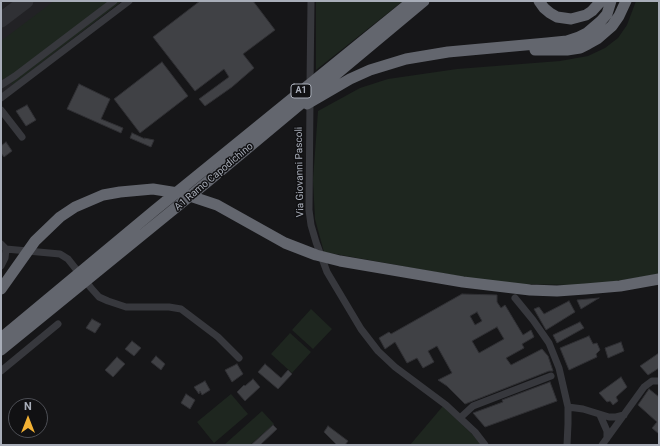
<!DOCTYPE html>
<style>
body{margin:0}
#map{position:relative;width:660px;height:446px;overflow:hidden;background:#161618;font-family:Roboto,sans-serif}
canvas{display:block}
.frame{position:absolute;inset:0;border:2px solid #a8adb8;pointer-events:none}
.north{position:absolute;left:8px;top:398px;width:40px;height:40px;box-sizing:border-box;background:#111113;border:1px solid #4d4f55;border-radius:50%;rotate:0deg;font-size:11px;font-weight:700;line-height:16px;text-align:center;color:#a8adb8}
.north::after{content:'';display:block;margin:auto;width:14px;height:18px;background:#f2b134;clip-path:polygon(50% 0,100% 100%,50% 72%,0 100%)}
</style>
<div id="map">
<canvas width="660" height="446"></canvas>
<div class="frame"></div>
<div class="north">N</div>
</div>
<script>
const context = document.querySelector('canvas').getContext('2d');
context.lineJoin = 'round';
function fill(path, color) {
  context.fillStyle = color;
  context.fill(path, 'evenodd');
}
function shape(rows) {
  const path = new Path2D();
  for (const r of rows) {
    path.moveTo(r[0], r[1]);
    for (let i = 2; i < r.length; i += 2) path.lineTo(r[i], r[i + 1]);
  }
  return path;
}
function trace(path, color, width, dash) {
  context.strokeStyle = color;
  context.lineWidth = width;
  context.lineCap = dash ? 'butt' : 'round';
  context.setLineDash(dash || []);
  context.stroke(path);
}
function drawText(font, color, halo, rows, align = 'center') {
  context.font = font + ' Roboto,sans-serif';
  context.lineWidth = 3;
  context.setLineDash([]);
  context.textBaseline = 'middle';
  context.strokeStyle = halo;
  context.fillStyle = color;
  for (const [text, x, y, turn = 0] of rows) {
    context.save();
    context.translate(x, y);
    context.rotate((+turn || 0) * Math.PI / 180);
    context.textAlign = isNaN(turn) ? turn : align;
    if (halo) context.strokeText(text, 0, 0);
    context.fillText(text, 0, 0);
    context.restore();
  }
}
fill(shape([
 [1,1,122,1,1,94]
]), '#222225');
fill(shape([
 [54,1,110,1,15,73,1,80,1,41],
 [118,1,122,1,12,85,11,83],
 [316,1,403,1,316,70],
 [636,1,659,1,659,274,611,282,578,285,512,284,486,281,324,252,315,219,313,180,318,111,360,88,388,79,457,69,560,61,588,56,605,48,618,38,627,25],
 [311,309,332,329,313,349,292,330],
 [290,333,311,352,292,373,271,354],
 [231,394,248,414,214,443,197,422],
 [443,406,473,435,481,445,410,445],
 [262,411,274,424,250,445,224,445]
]), '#1e261f');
trace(shape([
 [1,20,26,1]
]), '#303135', 15);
const building = shape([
 [200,1,253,1,275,30,243,54,254,68,232,87,205,106,199,99,229,77,224,69,195,91,153,37,200,1],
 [162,62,188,96,140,133,114,99,162,62],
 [79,84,110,99,101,119,123,128,121,133,67,109,79,84],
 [27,105,36,120,26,126,16,111,27,105],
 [132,133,145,139,144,138,154,140,151,147,130,138,132,133],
 [6,142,12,151,4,157,1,153,1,146,6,142],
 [462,294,497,295,497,302,501,308,505,305,523,335,531,330,534,337,522,344,524,348,506,358,511,365,542,349,548,356,553,371,549,371,465,404,447,386,438,380,452,373,437,346,428,351,434,362,423,368,417,358,407,363,395,342,385,349,379,338,389,332,391,334,462,294],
 [477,312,482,321,475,325,470,316,477,312],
 [497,327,504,339,479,353,472,341,497,327],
 [599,298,581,309,577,300,599,298],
 [569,301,575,312,546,330,534,309,539,307,544,314,569,301],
 [92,319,101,324,95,333,86,328,92,319],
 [580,322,584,328,557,343,553,335,580,322],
 [589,336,593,344,597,343,600,350,596,354,597,357,569,370,560,348,589,336],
 [132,341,141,348,134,356,125,349,132,341],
 [621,342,624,351,608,358,605,348,621,342],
 [659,353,659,368,648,375,640,366,659,353],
 [156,356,165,364,161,370,151,362,156,356],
 [117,357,125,364,113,377,105,370,117,357],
 [237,364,243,374,232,382,225,370,237,364],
 [265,364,281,378,288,370,292,374,278,389,258,372,265,364],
 [621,377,627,387,616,397,618,401,613,405,610,401,607,402,599,393,621,377],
 [253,379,260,387,245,401,237,392,244,385,245,386,253,379],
 [205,381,210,390,202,395,200,391,199,394,194,387,205,381],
 [550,382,557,401,485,427,473,413,503,402,502,400,550,382],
 [649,389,659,397,659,434,652,428,657,422,638,405,649,389],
 [186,394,195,400,190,409,181,403,186,394],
 [273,425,277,429,260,445,251,445,273,425],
 [328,426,348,441,345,445,337,445,324,432,328,426]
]);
fill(building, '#404145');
trace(building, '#303034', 1);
trace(shape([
 [1,85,15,76,114,1],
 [310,85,311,1],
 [1,98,129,1],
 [310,100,309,210,311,225,316,242,327,272,361,329,378,351,395,367,446,405,475,432,485,445],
 [1,110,22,137],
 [1,244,6,249,5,258,1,266],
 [6,249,60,254,68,259,91,288,99,297,108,301,126,307,169,307,181,309,218,337,239,358],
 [515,298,533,320,549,343,559,368,568,407,568,424,567,445],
 [1,371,58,324],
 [568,407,583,409,609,417,616,417,624,415],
 [600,415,607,431,607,438],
 [460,418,473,406,551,376],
 [602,445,644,387,652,381,659,381]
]), '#37383d', 7);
trace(shape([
 [539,1,544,8,550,13,557,17,571,19,586,15,592,11,601,1],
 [535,50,567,50,580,48,588,44,597,39,612,26,619,16,626,1],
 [307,104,350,79,370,70,406,59,448,52,547,43,567,41,579,37,587,33,601,21,607,14,611,1],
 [1,289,35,241,60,217,75,207,103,195,120,192,153,189,184,194,217,205,285,243,316,255,340,261,463,282,530,290,557,291,585,289,620,286,659,279],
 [1,338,155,210,412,1],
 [1,350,206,183,424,1]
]), '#63666e', 11);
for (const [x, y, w] of [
 [301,91,20]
]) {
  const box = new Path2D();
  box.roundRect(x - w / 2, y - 7, w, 14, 3);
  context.fillStyle = '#111113';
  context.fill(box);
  trace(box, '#a8adb8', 1);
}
drawText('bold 9px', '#a8adb8', null, [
 ["A1",301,91]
]);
drawText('10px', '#a8adb8', '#111113', [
 ["Via Giovanni Pascoli",300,172,-91],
 ["A1 Ramo Capodichino",214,177,-40]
]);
</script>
